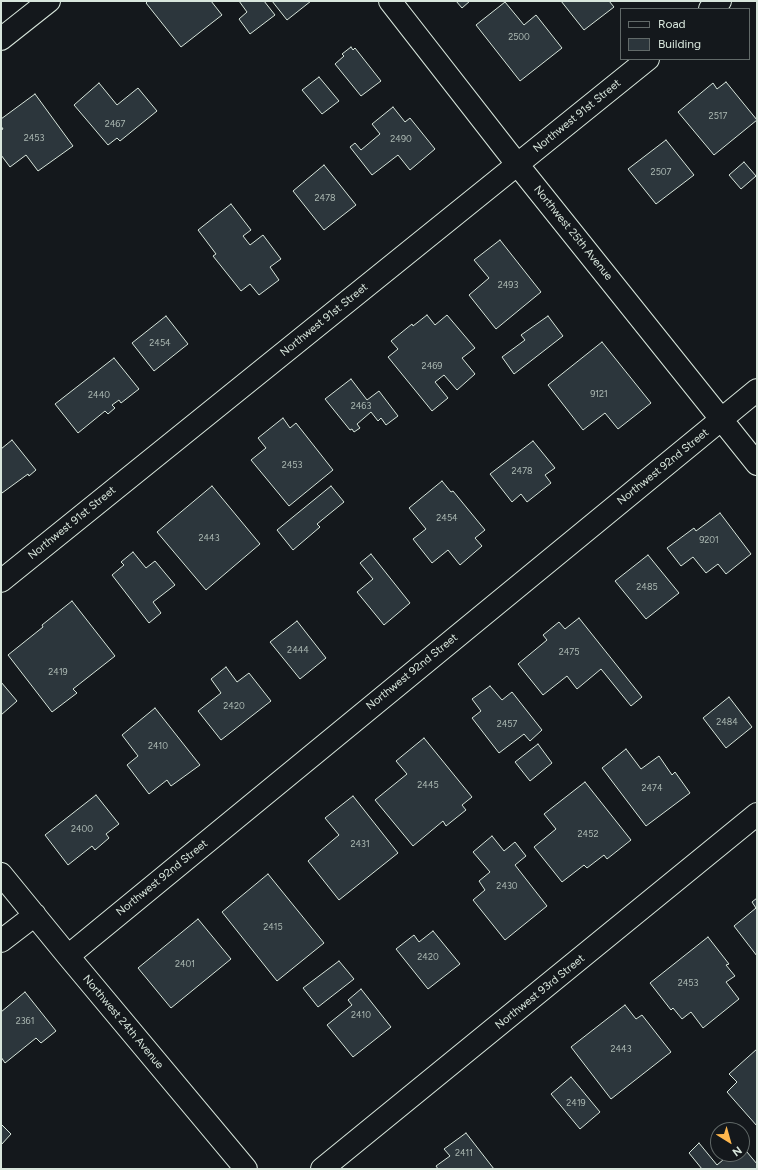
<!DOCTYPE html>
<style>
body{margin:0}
#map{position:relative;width:758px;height:1170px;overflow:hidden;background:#14181c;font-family:Figtree,sans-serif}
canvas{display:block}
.frame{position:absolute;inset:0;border:2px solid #d8e6dc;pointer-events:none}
.legend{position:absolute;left:620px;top:8px;width:130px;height:52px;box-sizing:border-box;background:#14181c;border:1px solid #626a69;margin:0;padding:5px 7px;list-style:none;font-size:12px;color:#d8e6dc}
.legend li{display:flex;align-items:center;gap:8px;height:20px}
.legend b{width:20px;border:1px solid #626a69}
.north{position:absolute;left:710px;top:1122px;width:40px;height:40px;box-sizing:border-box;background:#14181c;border:1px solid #626a69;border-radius:50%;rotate:143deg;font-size:11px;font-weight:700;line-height:16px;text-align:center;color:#d8e6dc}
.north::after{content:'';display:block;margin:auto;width:14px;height:18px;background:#ffb74d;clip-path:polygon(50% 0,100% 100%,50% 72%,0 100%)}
</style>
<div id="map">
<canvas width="758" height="1170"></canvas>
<div class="frame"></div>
<ul class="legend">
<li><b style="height:5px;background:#14181c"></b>Road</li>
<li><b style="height:11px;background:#2c363c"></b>Building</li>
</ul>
<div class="north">N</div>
</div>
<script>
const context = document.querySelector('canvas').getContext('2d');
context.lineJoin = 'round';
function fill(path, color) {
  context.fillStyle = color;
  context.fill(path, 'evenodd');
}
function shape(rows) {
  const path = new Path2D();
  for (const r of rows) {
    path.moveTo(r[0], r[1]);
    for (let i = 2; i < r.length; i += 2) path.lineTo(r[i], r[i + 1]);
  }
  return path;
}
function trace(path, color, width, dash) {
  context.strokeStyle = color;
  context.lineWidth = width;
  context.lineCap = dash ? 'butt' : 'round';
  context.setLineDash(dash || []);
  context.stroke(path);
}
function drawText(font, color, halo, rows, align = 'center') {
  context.font = font + ' Figtree,sans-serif';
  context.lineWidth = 3;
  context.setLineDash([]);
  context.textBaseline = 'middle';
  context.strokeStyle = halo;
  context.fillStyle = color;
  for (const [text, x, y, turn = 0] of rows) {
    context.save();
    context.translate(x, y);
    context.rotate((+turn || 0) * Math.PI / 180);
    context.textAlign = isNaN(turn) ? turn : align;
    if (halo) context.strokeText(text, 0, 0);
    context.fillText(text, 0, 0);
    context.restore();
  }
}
const building = shape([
 [148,1,211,1,222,15,181,47,146,3,148,1],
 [239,1,264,1,275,15,250,34,239,19,247,12,239,1],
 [272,1,311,1,287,20,272,1],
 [456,1,470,1,462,8,456,1],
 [561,1,609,1,614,7,584,30,561,1],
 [505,2,524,25,536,15,562,48,520,81,476,25,505,2],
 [351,47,353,50,355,48,381,81,361,96,335,64,344,56,342,54,351,47],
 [319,77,339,101,322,114,302,90,319,77],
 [726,82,757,120,714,155,678,112,713,83,717,89,726,82],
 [99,83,117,105,138,88,157,111,120,141,117,138,108,145,74,105,99,83],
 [35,94,73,146,38,171,26,155,10,167,1,155,1,130,3,129,1,126,1,119,35,94],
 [393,107,405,122,410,118,435,149,410,170,398,155,372,175,350,147,355,143,361,150,380,134,372,124,393,107],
 [666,140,694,175,656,204,628,169,666,140],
 [744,162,756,176,741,189,729,175,744,162],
 [324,165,356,205,324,230,293,191,324,165],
 [231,204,251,230,243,236,250,245,263,235,281,259,270,267,279,280,259,295,250,284,241,291,213,256,216,254,198,230,231,204],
 [500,240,541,292,496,329,469,295,489,278,474,260,500,240],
 [427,315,435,325,447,315,475,348,462,358,475,374,457,390,444,375,435,382,448,398,432,411,388,357,398,349,391,341,412,324,413,326,427,315],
 [166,316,188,344,154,371,132,343,166,316],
 [548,316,563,336,514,374,502,357,525,340,521,335,548,316],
 [602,342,651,403,618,429,605,413,583,430,548,385,602,342],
 [114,358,139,389,121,403,119,400,112,405,115,408,108,414,105,411,78,433,55,404,114,358],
 [351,379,367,400,379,391,398,416,386,425,381,418,378,421,371,412,357,424,360,428,354,432,352,429,350,430,325,399,351,379],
 [283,418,290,428,296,423,333,470,289,506,251,460,266,448,258,438,283,418],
 [12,440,36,470,29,476,28,474,2,493,1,492,1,449,12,440],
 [533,441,555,468,545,475,551,483,527,502,521,494,512,502,490,474,533,441],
 [442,481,451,492,453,491,485,530,475,538,482,546,460,565,448,550,432,563,413,539,426,529,409,508,442,481],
 [212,486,260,544,206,590,157,532,212,486],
 [331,486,344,502,317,524,320,527,293,550,277,530,331,486],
 [720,513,751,554,726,574,718,564,706,573,693,557,681,566,667,548,694,528,696,531,720,513],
 [133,552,146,568,155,561,175,585,153,602,161,613,149,623,112,575,124,565,121,562,133,552],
 [371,554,410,603,384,625,357,592,373,579,360,563,371,554],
 [648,555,679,593,646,619,615,581,648,555],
 [72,601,115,656,73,689,77,693,52,712,8,655,43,627,42,625,72,601],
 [579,618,642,697,631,706,601,669,577,689,567,676,543,695,518,664,547,640,543,635,559,622,565,629,579,618],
 [297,621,326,658,300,679,270,642,297,621],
 [226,667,237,682,249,673,271,701,221,740,198,711,221,693,211,679,226,667],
 [1,682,17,701,1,715,1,682],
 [490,686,502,700,512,692,542,730,530,741,524,734,499,753,472,718,481,711,472,699,490,686],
 [729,697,752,727,726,748,703,718,729,697],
 [155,708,200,765,171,786,167,780,149,794,127,765,138,756,122,735,155,708],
 [424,738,472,797,462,805,466,810,446,826,443,821,413,846,375,800,407,774,396,761,424,738],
 [538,744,552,763,530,781,515,762,538,744],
 [626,749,641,769,659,756,672,775,675,772,690,793,646,826,602,768,626,749],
 [585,782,631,840,607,859,604,855,587,868,584,865,562,882,534,847,556,829,544,814,585,782],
 [96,795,119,824,106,834,109,838,95,850,92,846,68,865,45,835,96,795],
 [353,796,398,853,339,900,308,861,339,835,325,818,353,796],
 [492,836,504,851,515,842,526,856,515,865,547,906,505,940,473,900,485,890,479,881,490,872,473,852,492,836],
 [268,874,324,943,277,981,222,912,268,874],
 [757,898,757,956,734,926,756,908,752,902,757,898],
 [198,919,231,959,171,1008,138,968,198,919],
 [433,931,460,964,428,989,396,949,414,935,419,942,433,931],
 [708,937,729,964,726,965,735,976,726,982,739,999,703,1028,691,1012,682,1019,673,1008,671,1010,650,983,708,937],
 [339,961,354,979,318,1007,303,988,339,961],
 [361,989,391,1027,353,1057,327,1025,352,1005,348,1000,361,989],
 [25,992,56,1031,41,1043,36,1038,5,1063,1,1057,1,1012,25,992],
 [625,1005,636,1019,642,1015,671,1052,611,1099,571,1047,625,1005],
 [757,1049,757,1126,727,1092,737,1082,729,1074,757,1049],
 [571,1077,600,1112,580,1129,551,1094,571,1077],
 [1,1124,11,1134,1,1145,1,1124],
 [466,1133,494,1169,438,1169,436,1166,450,1156,444,1149,466,1133],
 [699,1143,717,1165,730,1154,742,1154,742,1146,757,1164,757,1169,702,1169,689,1153,699,1143]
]);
fill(building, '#2c363c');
trace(building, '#d8e6dc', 1);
const street = shape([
 [390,1,517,164,757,464],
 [710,9,720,1],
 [1,39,49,1],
 [1,581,648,59],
 [1,874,68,956,246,1169],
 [1,941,35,915],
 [68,956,757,390],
 [322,1169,757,814]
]);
trace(street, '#d8e6dc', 24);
trace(street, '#14181c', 22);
drawText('9px', '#adbab4', null, [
 ["2500",519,37],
 ["2517",718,116],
 ["2467",115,124],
 ["2453",34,138],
 ["2490",401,139],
 ["2507",661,172],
 ["2478",325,198],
 ["2493",508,285],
 ["2454",160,343],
 ["2469",432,366],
 ["9121",599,394],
 ["2440",99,395],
 ["2463",361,406],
 ["2453",292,465],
 ["2478",522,471],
 ["2454",447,518],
 ["2443",209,538],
 ["9201",709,540],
 ["2485",647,587],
 ["2444",298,650],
 ["2475",569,652],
 ["2419",58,672],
 ["2420",234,706],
 ["2484",727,722],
 ["2457",507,724],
 ["2410",158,746],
 ["2445",428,785],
 ["2474",652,788],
 ["2400",82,829],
 ["2452",588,834],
 ["2431",360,844],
 ["2430",507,886],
 ["2415",273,927],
 ["2420",428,957],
 ["2401",185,964],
 ["2453",688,983],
 ["2410",361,1015],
 ["2361",25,1021],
 ["2443",621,1049],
 ["2419",576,1103],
 ["2411",464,1153]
]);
drawText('11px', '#d8e6dc', '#14181c', [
 ["Northwest 91st Street",577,116,-39],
 ["Northwest 25th Avenue",573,233,51],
 ["Northwest 91st Street",324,320,-39],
 ["Northwest 92nd Street",663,467,-39],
 ["Northwest 91st Street",72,523,-39],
 ["Northwest 92nd Street",412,672,-39],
 ["Northwest 92nd Street",162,878,-39],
 ["Northwest 93rd Street",540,992,-39],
 ["Northwest 24th Avenue",123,1022,50]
]);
</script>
